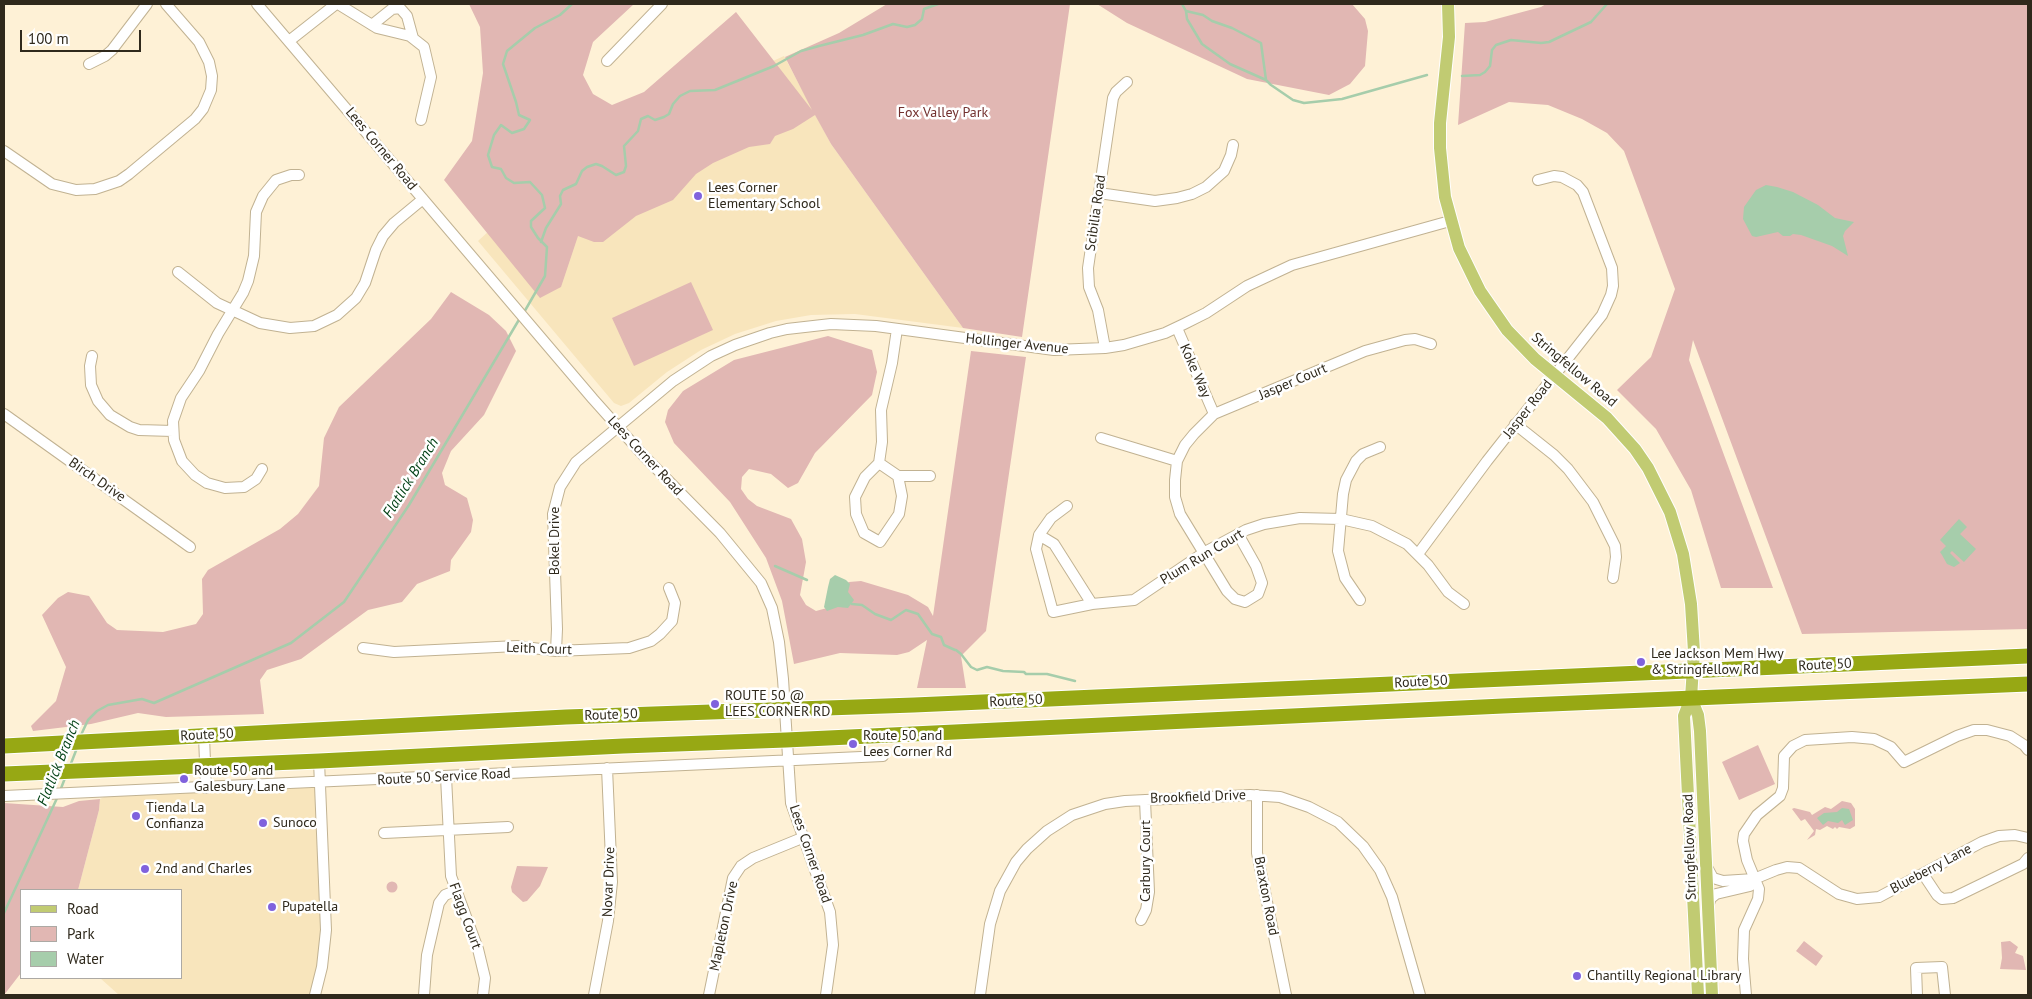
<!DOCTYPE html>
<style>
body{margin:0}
#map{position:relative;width:2032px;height:999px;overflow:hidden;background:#fef1d6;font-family:"PT Sans",sans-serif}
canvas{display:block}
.frame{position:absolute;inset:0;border:5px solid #2f291c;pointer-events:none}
.legend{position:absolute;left:20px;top:889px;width:162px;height:90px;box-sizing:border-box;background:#fff;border:1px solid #aca9a4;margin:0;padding:6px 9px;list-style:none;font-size:15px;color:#2f291c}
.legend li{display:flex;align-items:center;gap:10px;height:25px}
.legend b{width:25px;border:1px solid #aca9a4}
.scale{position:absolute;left:20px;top:30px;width:121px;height:22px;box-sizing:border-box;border:2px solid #2f291c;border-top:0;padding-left:6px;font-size:15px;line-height:18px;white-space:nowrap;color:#2f291c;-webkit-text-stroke:4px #fff;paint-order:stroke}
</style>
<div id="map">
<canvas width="2032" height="999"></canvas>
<div class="frame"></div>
<ul class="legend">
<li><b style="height:6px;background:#c1cb72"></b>Road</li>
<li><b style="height:14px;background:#e1b7b3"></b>Park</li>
<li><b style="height:14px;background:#a6cdab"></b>Water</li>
</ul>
<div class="scale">100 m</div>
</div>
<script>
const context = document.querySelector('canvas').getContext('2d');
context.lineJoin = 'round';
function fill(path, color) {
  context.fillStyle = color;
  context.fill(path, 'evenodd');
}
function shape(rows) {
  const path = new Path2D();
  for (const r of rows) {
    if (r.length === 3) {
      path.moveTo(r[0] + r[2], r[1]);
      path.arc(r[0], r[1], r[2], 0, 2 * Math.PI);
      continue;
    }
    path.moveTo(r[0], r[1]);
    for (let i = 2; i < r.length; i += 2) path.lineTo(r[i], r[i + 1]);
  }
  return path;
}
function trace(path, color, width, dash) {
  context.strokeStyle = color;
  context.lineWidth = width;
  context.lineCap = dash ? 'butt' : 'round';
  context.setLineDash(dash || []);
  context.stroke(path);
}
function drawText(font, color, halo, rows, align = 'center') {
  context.font = font + ' "PT Sans",sans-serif';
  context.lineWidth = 5;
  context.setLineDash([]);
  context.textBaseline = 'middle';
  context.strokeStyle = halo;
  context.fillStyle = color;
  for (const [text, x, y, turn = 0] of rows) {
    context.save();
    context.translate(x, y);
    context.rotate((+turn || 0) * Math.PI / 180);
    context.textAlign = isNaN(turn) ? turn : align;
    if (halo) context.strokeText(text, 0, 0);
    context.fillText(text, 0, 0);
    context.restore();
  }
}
fill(shape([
 [784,56,831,144,963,328,855,314,811,315,776,321,735,334,701,350,667,372,629,403,621,406,614,403,478,241,609,121,729,81],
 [320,782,325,945,312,995,119,995,100,978,181,978,181,890,78,890,99,810,100,799,114,792]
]), '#f8e5bc');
fill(shape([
 [469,4,634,4,593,42,583,75,593,94,612,105,644,92,736,12,812,110,785,57,839,33,887,4,1070,4,1022,337,963,328,831,144,815,115,793,129,775,136,770,144,749,147,713,163,696,174,673,200,636,216,603,242,594,242,578,236,561,287,540,298,444,180,472,141,483,73,480,27],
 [1072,4,1352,4,1365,19,1368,31,1365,66,1350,84,1329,95,1247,79,1127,23,1097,4],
 [1546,4,2028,4,2028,629,1802,634,1693,340,1689,360,1773,588,1721,588,1691,490,1656,429,1617,390,1651,357,1675,289,1624,151,1607,133,1582,119,1548,105,1509,102,1458,125,1465,23,1485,22,1541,7],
 [691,282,713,330,634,366,612,318],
 [451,292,489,315,506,331,516,351,484,415,451,451,442,473,445,485,467,498,473,520,471,532,451,560,450,571,417,584,402,602,368,610,301,659,267,670,260,680,264,714,166,717,138,713,91,724,33,731,31,726,56,701,66,667,42,615,58,598,68,592,89,596,107,623,117,630,163,632,196,624,203,614,202,579,208,570,280,529,298,514,319,486,324,438,339,407,431,319],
 [828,336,872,350,877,372,872,395,815,453,798,483,788,488,771,474,749,469,742,477,741,489,748,499,757,506,791,519,802,539,806,562,800,595,806,605,816,611,827,608,840,588,849,582,861,581,908,595,928,607,933,616,971,351,1026,357,986,631,961,656,966,688,917,688,927,640,909,652,897,655,840,653,794,664,782,601,766,558,730,502,674,443,665,422,668,410,683,391,734,360],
 [1758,745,1775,784,1739,800,1722,762],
 [100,799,99,810,78,890,21,890,21,973,4,995,4,803,63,807,79,801],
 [1842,801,1851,803,1855,809,1855,826,1850,829,1839,827,1837,829,1835,827,1833,829,1827,826,1820,830,1816,829,1815,835,1807,840,1814,831,1805,819,1801,821,1792,809,1794,808,1810,812,1812,815,1825,807,1831,809],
 [517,866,548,867,540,886,527,901,523,902,512,892,511,887],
 [392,887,5.5],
 [1804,941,1823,956,1816,966,1796,951],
 [2010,941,2018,947,2015,953,2023,956,2026,970,2000,969,2002,958,2001,942]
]), '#e1b7b3');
fill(shape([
 [1766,185,1777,187,1793,192,1818,205,1835,218,1854,222,1845,231,1843,236,1848,256,1832,246,1801,235,1793,234,1790,236,1783,236,1778,232,1756,237,1752,236,1743,219,1744,207,1756,190],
 [1959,519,1967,527,1960,534,1976,549,1964,562,1952,551,1950,553,1960,563,1954,567,1947,564,1942,555,1940,552,1946,546,1940,540],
 [835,575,846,580,850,584,848,592,854,600,848,608,838,607,827,611,824,607,828,587,830,579],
 [1842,808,1849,809,1853,820,1845,825,1842,820,1838,823,1828,821,1823,825,1817,818,1824,813,1837,812]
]), '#a6cdab');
trace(shape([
 [1182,4,1186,11,1187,19,1202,44,1230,64,1266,80,1271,85,1293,100,1304,103,1342,99,1427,75],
 [1186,11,1203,15,1212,21,1232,28,1261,43,1266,80],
 [1462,76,1480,75,1485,72,1490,66,1492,50,1496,45,1511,40,1541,43,1549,42,1591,22,1607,4],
 [541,242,546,228,561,204,560,196,563,190,576,184,582,171,587,167,596,164,602,166,616,175,624,172,626,166,624,146,638,131,641,119,648,116,655,120,664,117,669,114,673,104,680,96,690,91,715,90,774,66,801,51,819,46,863,35,893,24,907,27,915,25,922,19,924,9,938,4],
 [523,314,545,276,547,247,538,238,531,227,531,221,545,208,542,195,530,182,514,183,506,178,501,169,492,167,488,155,494,135,501,125,512,133,524,129,530,120,519,115,516,102,503,64,507,51,535,28,560,15,572,4],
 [775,566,807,580],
 [852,604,862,605,875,614,891,620,906,610,918,614,932,634,941,637,944,645,955,650],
 [956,650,961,654,971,667,977,670,987,667,1003,671,1024,672,1026,674,1047,674,1075,681],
 [81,735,88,720,97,711,108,705,142,699,154,703,291,643,344,602,409,505,520,318],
 [70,766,77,748],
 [60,791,65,778],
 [4,913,58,796]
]), '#a6cdab', 2.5);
const minor = shape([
 [257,4,593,399,643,455,720,533,761,583,772,608,779,642,783,679,791,803,830,912,833,945,826,995],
 [338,4,377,28,410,36,424,47,431,77,421,120],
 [372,25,392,9,400,8,407,16,413,38],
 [289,41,336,4],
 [607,61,662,4],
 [89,64,105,56,112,50,147,4],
 [4,151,52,184,76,190,95,189,119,181,129,174,195,119,203,109,211,90,212,76,209,62,199,42,166,4],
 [1099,193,1155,201,1177,198,1192,194,1206,187,1224,171,1231,155,1233,145],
 [178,272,217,303,260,323,290,328,314,326,337,315,356,298,365,283,376,250,383,236,394,223,423,199],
 [1177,328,1214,414],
 [1105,348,1098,310,1089,287,1088,268,1113,98,1116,92,1127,82],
 [92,356,90,366,91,385,98,401,110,415,130,427,139,430,173,431],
 [4,414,190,547],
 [1515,424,1554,455,1568,469,1593,502,1615,546,1616,557,1613,578],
 [1101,438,1177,461],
 [879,463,898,476,902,496,899,514,880,542,864,533,856,514,855,497,865,477,879,463,882,442,881,410,892,363,897,329],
 [262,469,256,479,244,487,225,488,207,483,195,475,182,461,174,440,173,421,181,398,199,371,218,334,243,293,248,281,254,256,256,212,263,196,276,180,291,175,299,175],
 [898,476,930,476],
 [1238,534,1256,566,1262,583,1258,594,1245,602,1235,599,1227,591,1180,514,1175,497,1175,480,1177,461,1185,445,1194,434,1214,414,1365,351,1405,340,1415,339,1431,344],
 [1039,535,1051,518,1067,506],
 [1418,554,1487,461,1602,315,1611,295,1613,286,1612,268,1583,192,1577,185,1562,177,1554,176,1538,180],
 [1360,600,1345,578,1338,551,1343,494,1346,480,1356,461,1363,454,1380,447],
 [1092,604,1053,612,1036,549,1039,535,1054,544,1092,604,1134,600,1205,552,1246,530,1264,524,1300,518,1341,519,1372,526,1407,544,1428,565,1448,592,1464,604],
 [363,648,394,652,517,646,556,651,629,648,651,641,660,634,672,621,675,603,669,588],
 [556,651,557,629,553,514,560,487,576,462,673,381,711,356,735,345,770,333,787,329,831,324,876,326,1054,350,1105,348,1124,345,1165,333,1184,324,1206,313,1247,286,1292,265,1450,221],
 [204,736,206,788],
 [446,777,451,876,478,949,485,978,483,995],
 [1257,795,1257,853,1286,995],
 [4,796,883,756],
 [384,833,508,827],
 [1707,867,1713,878,1723,881,1754,879,1776,870,1787,867,1799,868,1839,894,1857,899,1879,897,1982,842,1999,836,2015,835,2028,838],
 [1923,874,1937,895,1942,899,1953,898,2023,864,2028,858],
 [1708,906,1711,898,1716,894,1750,886,1754,879],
 [1141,920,1146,910,1149,892,1145,800],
 [315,995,322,967,326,930,319,761],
 [424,995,427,955,439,903,445,895,455,891],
 [594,995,608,921,612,882,607,768],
 [709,995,733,878,741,866,753,858,802,838],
 [980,995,990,924,1000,891,1016,862,1027,849,1047,831,1072,815,1105,804,1125,801,1250,795,1280,797,1309,807,1338,822,1363,846,1380,870,1392,897,1420,995],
 [1746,995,1743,959,1744,930,1758,899,1759,889,1747,860,1743,841,1744,834,1757,815,1780,796,1783,788,1784,756,1793,746,1805,740,1852,737,1874,739,1891,747,1904,762,1957,736,1974,730,1987,730,2010,736,2024,745,2028,750],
 [1917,995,1916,968,1942,967,1945,995]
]);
const major = shape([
 [1448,4,1449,37,1440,123,1440,148,1445,197,1459,248,1480,291,1507,330,1535,359,1607,418,1635,449,1648,468,1670,512,1683,554,1691,604,1694,652,1691,698,1684,716,1698,995],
 [1691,698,1698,715,1700,731,1712,995]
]);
const highway = shape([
 [4,746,566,717,914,705,2028,656],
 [4,774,319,761,623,746,786,740,1503,706,2028,684]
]);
trace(minor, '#c1b292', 12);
trace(major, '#fff', 14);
trace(highway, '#fff', 17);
trace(minor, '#fff', 10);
trace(major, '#c1cb72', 12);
trace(highway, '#97a814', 15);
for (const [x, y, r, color] of [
 [698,196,5,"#8062dd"],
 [1641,662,5,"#8062dd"],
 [715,704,5,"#8062dd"],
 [853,744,5,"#8062dd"],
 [184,779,5,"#8062dd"],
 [136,816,5,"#8062dd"],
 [263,823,5,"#8062dd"],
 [145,869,5,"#8062dd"],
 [272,907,5,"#8062dd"],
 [1577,976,5,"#8062dd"]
]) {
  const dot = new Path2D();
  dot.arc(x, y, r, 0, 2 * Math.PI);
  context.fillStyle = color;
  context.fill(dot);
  trace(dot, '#fff', 2);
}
drawText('14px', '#73312f', '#fff', [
 ["Fox Valley Park",943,113]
]);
drawText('14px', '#2f291c', '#fff', [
 ["Lees Corner Road",381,149,50],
 ["Scibilia Road",1096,213,-82],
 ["Hollinger Avenue",1017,344,6],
 ["Stringfellow Road",1574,370,40],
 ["Koke Way",1195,371,66],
 ["Jasper Court",1293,382,-23],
 ["Jasper Road",1528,409,-52],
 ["Lees Corner Road",645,456,47],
 ["Birch Drive",97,480,35],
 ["Bokel Drive",555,541,-90],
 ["Plum Run Court",1202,557,-31],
 ["Leith Court",539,649,2],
 ["Route 50",1825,665,-3],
 ["Route 50",1421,682,-3],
 ["Route 50",1016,701,-3],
 ["Route 50",611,715,-2],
 ["Route 50",207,735,-3],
 ["Route 50 Service Road",444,777,-3],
 ["Brookfield Drive",1198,797,-2],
 ["Stringfellow Road",1690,847,-92],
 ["Lees Corner Road",810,854,71],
 ["Carbury Court",1146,861,-90],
 ["Blueberry Lane",1931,869,-28],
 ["Novar Drive",609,882,-88],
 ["Braxton Road",1266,896,79],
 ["Flagg Court",465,916,70],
 ["Mapleton Drive",724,926,-78]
]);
drawText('14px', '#2f291c', '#fff', [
 ["Lees Corner",708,188],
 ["Elementary School",708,204],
 ["Lee Jackson Mem Hwy",1651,654],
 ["& Stringfellow Rd",1651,670],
 ["ROUTE 50 @",725,696],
 ["LEES CORNER RD",725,712],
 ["Route 50 and",863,736],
 ["Lees Corner Rd",863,752],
 ["Route 50 and",194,771],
 ["Galesbury Lane",194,787],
 ["Tienda La",146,808],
 ["Confianza",146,824],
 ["Sunoco",273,823],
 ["2nd and Charles",155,869],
 ["Pupatella",282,907],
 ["Chantilly Regional Library",1587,976]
], 'left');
drawText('italic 15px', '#054318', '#fff', [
 ["Flatlick Branch",411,478,-58],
 ["Flatlick Branch",59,763,-68]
]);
</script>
